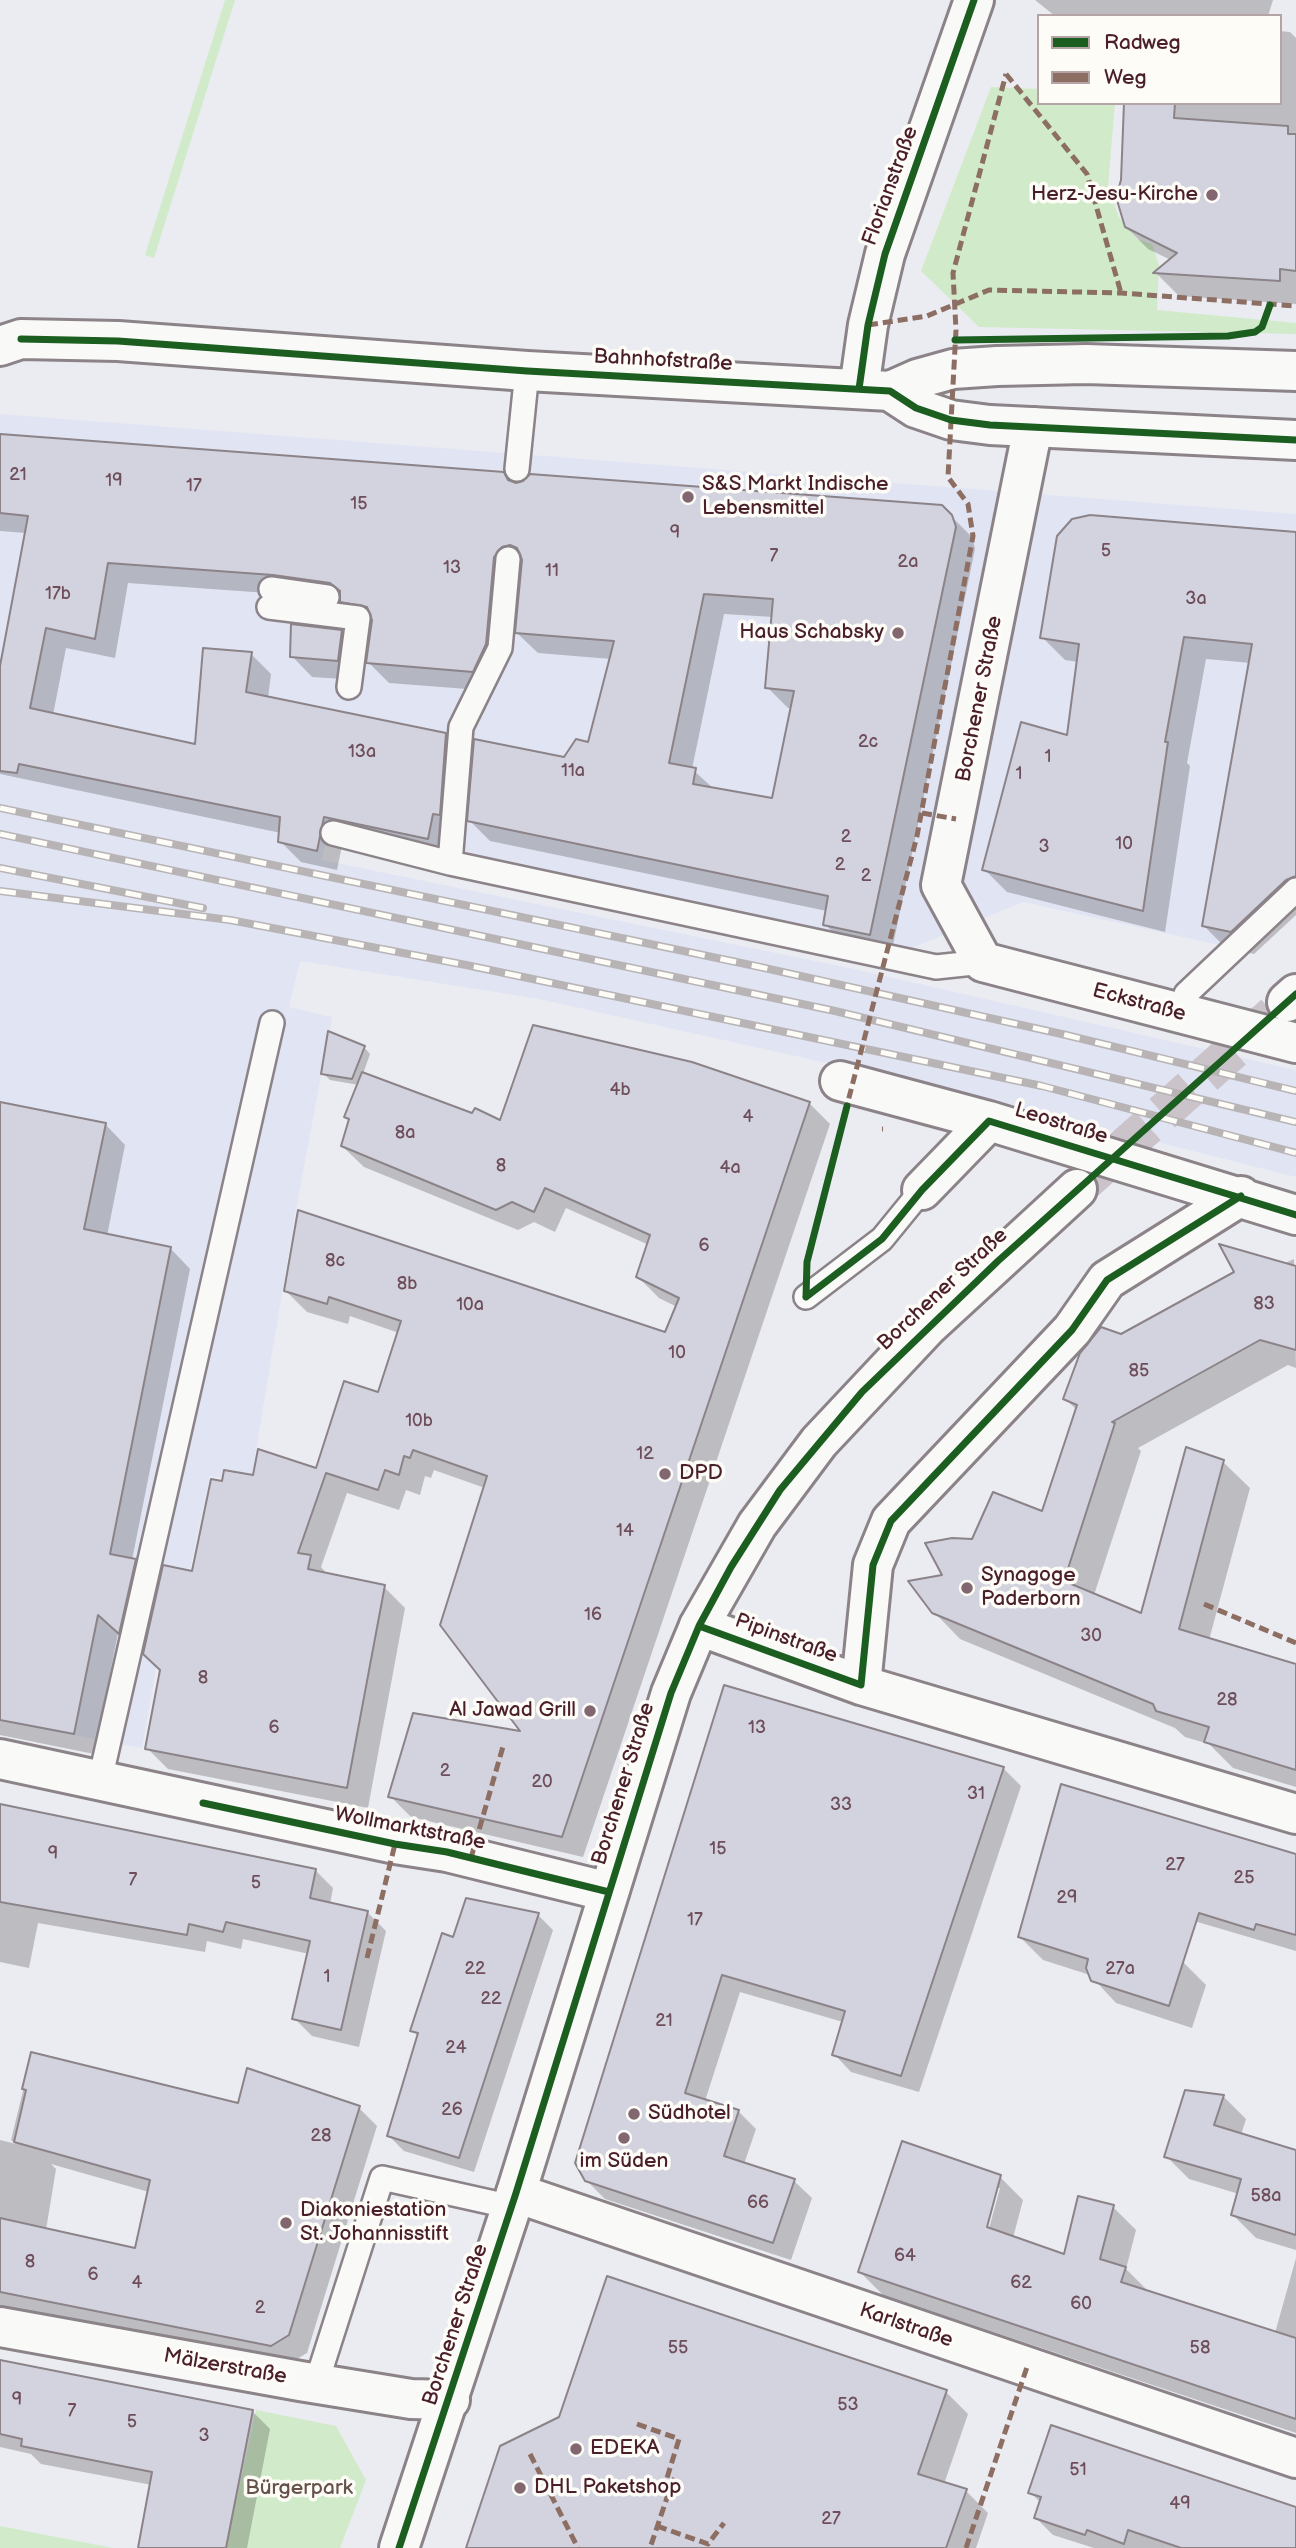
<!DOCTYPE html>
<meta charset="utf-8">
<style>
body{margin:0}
#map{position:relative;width:1296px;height:2548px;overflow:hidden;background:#ebecf2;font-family:"Balsamiq Sans",sans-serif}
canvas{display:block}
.legend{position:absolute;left:1037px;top:14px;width:245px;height:91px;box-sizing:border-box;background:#fdfcf7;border:2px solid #b5a4a5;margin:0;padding:9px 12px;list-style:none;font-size:21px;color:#4a1f2b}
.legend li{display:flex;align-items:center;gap:14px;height:35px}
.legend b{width:35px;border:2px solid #b5a4a5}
</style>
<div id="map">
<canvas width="1296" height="2548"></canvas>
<ul class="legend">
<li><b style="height:9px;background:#1b5e20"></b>Radweg</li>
<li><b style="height:9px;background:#8d6e63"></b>Weg</li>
</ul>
</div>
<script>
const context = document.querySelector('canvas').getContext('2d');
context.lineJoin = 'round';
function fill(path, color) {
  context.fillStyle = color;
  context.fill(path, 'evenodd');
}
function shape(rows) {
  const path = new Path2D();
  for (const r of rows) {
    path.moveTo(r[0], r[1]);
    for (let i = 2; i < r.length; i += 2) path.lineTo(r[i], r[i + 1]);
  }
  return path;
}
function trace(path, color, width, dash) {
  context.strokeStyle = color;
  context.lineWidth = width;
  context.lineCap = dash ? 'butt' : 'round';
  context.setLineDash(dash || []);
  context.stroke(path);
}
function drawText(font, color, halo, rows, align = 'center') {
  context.font = font + ' "Balsamiq Sans",sans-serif';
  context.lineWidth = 7;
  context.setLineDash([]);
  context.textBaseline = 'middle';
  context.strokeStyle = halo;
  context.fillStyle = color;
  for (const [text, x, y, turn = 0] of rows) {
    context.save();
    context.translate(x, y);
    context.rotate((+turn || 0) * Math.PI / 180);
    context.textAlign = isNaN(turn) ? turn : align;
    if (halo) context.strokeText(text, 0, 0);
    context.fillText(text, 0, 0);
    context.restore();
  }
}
fill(shape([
 [0,414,1296,514,1296,883,1229,947,1023,902,902,952,329,826,322,860,854,969,1296,1070,1296,1177,971,1095,539,999,300,961,289,1007,332,1017,296,1209,252,1474,224,1469,221,1478,210,1476,190,1569,174,1566,142,1748,0,1721]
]), '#e1e4f3');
fill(shape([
 [225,0,235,0,154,258,145,255],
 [991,87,1039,89,1039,103,1115,103,1108,186,1119,217,1137,239,1152,244,1159,265,1157,310,1296,323,1296,334,979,327,921,271],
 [256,2410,336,2426,366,2480,340,2548,226,2548],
 [0,2526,113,2548,0,2548]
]), '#d1ebca');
fill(shape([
 [1035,0,1273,0,1268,16,1055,16],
 [1280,31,1290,32,1296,38,1296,304,1179,296,1156,273,1171,260,1148,249,1124,225,1116,193,1122,181,1126,103,1280,103],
 [0,436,503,474,512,483,942,507,972,537,975,549,891,955,845,945,825,924,827,911,490,841,469,820,590,744,611,659,538,653,517,633,523,565,514,578,506,665,493,691,389,683,368,662,373,624,362,622,343,602,295,595,128,583,115,658,66,648,53,715,196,746,251,654,271,674,268,698,446,735,466,755,448,859,344,836,337,870,301,862,280,841,281,833,0,774,0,671,26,533,0,531],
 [724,614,773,617,767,687,788,708,792,708,774,800,715,790,692,769],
 [1296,535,1296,915,1254,954,1226,948,1204,926,1251,663,1206,659,1187,763,1190,766,1165,932,1007,892,984,869,1068,737,1078,662,1065,660,1042,637],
 [341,632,362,652,358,680,312,677,292,656],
 [364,1047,370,1054,363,1074,473,1116,501,1122,809,1103,830,1124,583,1857,411,1817,390,1796,524,1733,485,1488,434,1470,431,1478,425,1476,420,1495,406,1490,399,1510,347,1493,321,1567,328,1575,384,1587,405,1608,368,1808,168,1769,147,1748,193,1573,223,1483,317,1470,379,1394,399,1333,350,1316,348,1324,307,1312,286,1291,666,1334,677,1307,659,1298,638,1277,649,1245,566,1208,555,1232,534,1222,518,1230,364,1167,342,1146,350,1121,346,1117,359,1085,330,1080,323,1073],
 [0,1103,105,1124,125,1145,107,1236,170,1248,190,1269,132,1560,155,1581,139,1652,118,1633,94,1754,0,1735],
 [1294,1259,1296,1368,1288,1365,1138,1448,1141,1451,1094,1595,1142,1615,1223,1462,1250,1488,1209,1640,1296,1679,1296,1787,1233,1768,1209,1744,1185,1737,1175,1728,960,1639,933,1611,944,1576,974,1541,1043,1514,1077,1410,1065,1399,1122,1336],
 [726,1687,1003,1768,1021,1786,919,2092,851,2072,834,2054,843,2022,740,1992,705,2101,738,2111,756,2129,744,2164,794,2181,812,2198,791,2260,605,2199,586,2180],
 [0,1806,315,1870,333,1888,330,1904,368,1913,386,1931,359,2047,312,2036,294,2018,309,1954,243,1939,241,1949,207,1941,205,1952,38,1923,29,1968,0,1962],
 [1296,1856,1296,1951,1184,1918,1183,1962,1206,1985,1192,2028,1116,2003,1090,1975,1043,1960,1020,1937],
 [538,1915,553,1930,474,2172,404,2151,389,2136,419,2037,412,2030,454,1939],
 [32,2054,239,2105,359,2108,377,2126,307,2353,290,2363,0,2306,0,2140,16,2144,11,2140],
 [51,2164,149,2192,137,2250,46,2230,56,2169],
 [1223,2096,1246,2119,1241,2135,1296,2152,1296,2250,1256,2238,1233,2215,1239,2194,1189,2179,1166,2156],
 [1000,2177,1023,2200,1013,2238,1066,2256,1113,2207,1136,2230,1126,2269,1149,2292,1275,2333,1296,2258,1296,2433,883,2295,860,2272],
 [996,2188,1000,2188,987,2236,983,2235],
 [0,2361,252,2411,270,2429,247,2548,139,2548,152,2485,41,2464,31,2454,0,2447],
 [946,2392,968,2414,944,2484,966,2491,988,2513,976,2548,468,2548],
 [1030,2492,1296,2509,1296,2548,1094,2548,1053,2535,1036,2518,1041,2503]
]), '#0003');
const building = shape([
 [1124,103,1175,103,1174,118,1288,126,1288,134,1296,134,1296,271,1280,269,1280,281,1153,273,1177,253,1125,227,1116,197,1121,180,1124,103],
 [0,434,504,472,508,480,516,483,523,481,530,474,942,505,952,515,956,527,870,935,823,925,828,896,467,821,474,739,564,757,576,739,588,742,614,641,515,633,522,560,517,548,510,545,502,547,494,557,486,644,473,672,366,663,372,620,367,607,340,602,340,591,330,583,273,575,108,563,95,639,46,628,30,708,195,744,203,648,252,652,246,692,446,733,440,815,433,814,428,839,324,817,317,851,278,842,280,817,19,764,17,773,0,771,0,666,28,516,0,513,0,434],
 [704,594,773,599,765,688,794,691,772,798,693,784,696,768,669,763,704,594],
 [1090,515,1296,532,1296,876,1286,880,1231,932,1202,926,1252,644,1184,637,1165,742,1168,742,1143,911,982,870,1021,722,1067,735,1079,644,1040,638,1057,536,1072,519,1090,515],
 [291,624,342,630,338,661,290,657,291,624],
 [533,1025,692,1062,810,1102,562,1837,388,1797,413,1713,520,1731,440,1625,487,1476,413,1450,410,1458,404,1456,399,1475,385,1470,378,1490,326,1473,298,1553,311,1555,308,1569,385,1585,347,1788,145,1749,160,1670,143,1654,163,1565,192,1571,211,1479,222,1481,224,1470,253,1475,258,1449,316,1468,344,1381,378,1392,401,1321,329,1297,327,1304,284,1291,298,1210,665,1332,679,1298,636,1277,650,1235,545,1188,534,1212,512,1202,496,1210,341,1146,349,1119,344,1117,362,1072,472,1113,475,1108,500,1120,533,1025],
 [328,1031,365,1046,352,1079,321,1074,328,1031],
 [0,1102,106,1123,84,1229,171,1247,110,1554,136,1559,119,1634,98,1615,74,1734,0,1720,0,1102],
 [1219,1244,1296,1266,1296,1350,1260,1340,1112,1422,1115,1423,1064,1581,1141,1613,1186,1447,1224,1460,1179,1629,1296,1664,1296,1770,1204,1742,1209,1727,1156,1711,1153,1704,932,1613,908,1581,942,1575,925,1543,952,1538,972,1539,993,1492,1042,1511,1077,1405,1063,1399,1080,1353,1101,1327,1121,1334,1234,1272,1219,1244],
 [724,1685,1004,1767,901,2076,832,2055,845,2011,722,1975,685,2093,739,2110,724,2156,795,2179,773,2243,585,2181,575,2163,724,1685],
 [1061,1784,1296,1854,1296,1935,1256,1924,1254,1930,1199,1913,1169,2006,1091,1981,1086,1968,1088,1959,1018,1937,1061,1784],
 [0,1804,316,1869,310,1898,368,1911,341,2030,292,2019,310,1941,226,1922,223,1932,189,1924,187,1935,0,1902,0,1804],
 [466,1898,539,1913,459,2158,387,2136,418,2033,410,2031,442,1933,453,1937,466,1898],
 [31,2052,238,2103,247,2068,360,2106,289,2335,271,2346,0,2292,0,2218,135,2248,150,2180,14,2142,26,2090,22,2089,31,2052],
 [1185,2090,1224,2095,1214,2125,1296,2150,1296,2235,1231,2215,1241,2179,1164,2157,1185,2090],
 [902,2141,1001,2175,987,2227,1064,2254,1078,2196,1114,2205,1100,2259,1126,2267,1121,2282,1296,2338,1296,2419,858,2272,902,2141],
 [607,2276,947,2390,918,2474,967,2489,946,2548,466,2548,500,2446,559,2417,607,2276],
 [0,2360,253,2410,226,2548,138,2548,152,2472,21,2446,22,2439,0,2434,0,2360],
 [1051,2425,1296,2507,1296,2548,1181,2548,1128,2530,1124,2544,1087,2530,1085,2535,1034,2518,1041,2497,1028,2493,1051,2425]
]);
fill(building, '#d3d3df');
trace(building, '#8b8388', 2);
trace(shape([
 [1077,1189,1274,1014]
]), '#cbc3ca', 38, [38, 19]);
const lane = shape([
 [517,469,527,371],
 [508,559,500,648,461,727,450,863,936,967,983,962],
 [271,589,327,597],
 [269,607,358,618,349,687],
 [333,833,450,863],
 [1180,1013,1186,994,1296,890],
 [806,1297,882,1239,922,1190],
 [100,1780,272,1023],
 [316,2384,382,2178,512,2207]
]);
const street = shape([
 [859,389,868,325,885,254,974,0],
 [1033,427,941,885,983,962,1296,1043],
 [840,1081,989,1121],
 [922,1190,989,1121,1296,1215],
 [699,1626,861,1685,1296,1814],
 [861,1685,873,1565,891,1521,1072,1330,1107,1280,1241,1196],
 [0,1759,395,1844,447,1852,609,1892],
 [516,2193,1296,2458],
 [0,2327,300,2381,411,2399,450,2400]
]);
const secondary = shape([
 [0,346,21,339,118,341,527,371,890,391,917,379,953,369,997,366,1086,364,1296,371],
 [890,391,916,408,951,420,990,425,1296,440],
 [1287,1002,1296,994],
 [399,2548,516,2193,671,1693,699,1626,757,1525,819,1442,928,1326,1077,1189]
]);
trace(lane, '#8b8388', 28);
trace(street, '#8b8388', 44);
trace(secondary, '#8b8388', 44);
trace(lane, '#f9f9f8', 23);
trace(street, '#f9f9f8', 38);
trace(secondary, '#f9f9f8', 38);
const rail = shape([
 [0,808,760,967,1066,1035,1296,1091],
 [0,834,835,1011,1296,1122],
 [0,868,203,908],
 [0,891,230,920,466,965,1042,1086,1296,1153]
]);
trace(rail, '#b8b4b5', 8);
trace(rail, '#fdfcf7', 5, [16]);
trace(shape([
 [1006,74,1087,174,1121,293],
 [868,325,927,316,989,290,1121,293,1296,306],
 [922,813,956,819],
 [845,1113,917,836,973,536,968,504,948,477,956,330,953,273,1006,74],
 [882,1129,883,1129],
 [1204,1604,1296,1643],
 [471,1858,504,1743],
 [367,1958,395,1844],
 [637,2424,679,2439,667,2478,673,2480,650,2548],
 [530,2454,578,2548],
 [657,2526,708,2544,724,2523],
 [966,2548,1027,2367]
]), '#8d6e63', 5, [10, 5]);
trace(shape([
 [21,339,118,341,527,371,890,391,916,408,951,420,990,425,1296,440],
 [955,340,1228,336,1255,332,1262,327,1270,305],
 [859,389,868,325,885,254,974,0],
 [806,1297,882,1239,922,1190,989,1121,1296,1215],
 [806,1297,807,1262,847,1106],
 [699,1626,861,1685,873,1565,891,1521,1072,1330,1107,1280,1241,1196],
 [203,1803,395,1844,447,1852,609,1892],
 [399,2548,516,2193,671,1693,699,1626,731,1567,780,1490,862,1392,998,1261,1296,994]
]), '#1b5e20', 7);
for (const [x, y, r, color] of [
 [1212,195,7,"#826771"],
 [688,497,7,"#826771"],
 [898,633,7,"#826771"],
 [665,1474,7,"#826771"],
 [967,1588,7,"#826771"],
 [590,1711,7,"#826771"],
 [634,2114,7,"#826771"],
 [624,2138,7,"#826771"],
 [286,2223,7,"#826771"],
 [576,2449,7,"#826771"],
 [520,2488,7,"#826771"]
]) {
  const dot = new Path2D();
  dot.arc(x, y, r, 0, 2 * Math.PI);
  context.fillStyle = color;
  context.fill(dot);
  trace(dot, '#fdfcf7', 2.5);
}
drawText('18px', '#6e4e5a', null, [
 ["21",18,475],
 ["19",114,481],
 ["17",194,486],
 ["15",359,504],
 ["9",675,533],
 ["5",1106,551],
 ["7",774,556],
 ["2a",908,562],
 ["13",452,568],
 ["11",552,571],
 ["17b",58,594],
 ["3a",1196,599],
 ["2c",868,742],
 ["13a",362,752],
 ["1",1048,757],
 ["11a",573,771],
 ["1",1019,774],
 ["2",846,837],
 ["10",1124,844],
 ["3",1044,847],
 ["2",840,865],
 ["2",866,876],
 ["4b",620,1090],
 ["4",748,1117],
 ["8a",405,1133],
 ["8",501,1166],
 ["4a",730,1168],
 ["6",704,1246],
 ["8c",335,1261],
 ["8b",407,1284],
 ["83",1264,1304],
 ["10a",470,1305],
 ["10",677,1353],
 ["85",1139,1371],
 ["10b",419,1421],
 ["12",645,1454],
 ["14",625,1531],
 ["16",593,1615],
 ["30",1091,1636],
 ["8",203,1678],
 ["28",1227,1700],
 ["6",274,1728],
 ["13",757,1728],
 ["2",445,1771],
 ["20",542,1782],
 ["31",976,1794],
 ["33",841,1805],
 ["15",718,1849],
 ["9",53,1854],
 ["27",1175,1865],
 ["25",1244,1878],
 ["7",133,1880],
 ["5",256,1883],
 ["29",1067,1898],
 ["17",695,1920],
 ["22",475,1969],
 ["27a",1120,1969],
 ["1",327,1977],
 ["22",491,1999],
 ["21",664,2021],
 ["24",456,2048],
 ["26",452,2110],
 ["28",321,2136],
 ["58a",1266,2196],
 ["66",758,2203],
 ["64",905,2256],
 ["8",30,2262],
 ["6",93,2275],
 ["4",137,2283],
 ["62",1021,2283],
 ["60",1081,2304],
 ["2",260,2308],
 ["55",678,2348],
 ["58",1200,2348],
 ["9",17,2400],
 ["53",848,2405],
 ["7",72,2411],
 ["5",132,2422],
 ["3",204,2436],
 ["51",1078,2470],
 ["49",1180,2504],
 ["27",831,2519]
]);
drawText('21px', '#4a1f2b', '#fdfcf7', [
 ["Florianstraße",891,186,-70],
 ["Bahnhofstraße",663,361,3],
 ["Borchener Straße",980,699,-79],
 ["Eckstraße",1139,1003,15],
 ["Leostraße",1061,1124,17],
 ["Borchener Straße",943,1290,-43],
 ["Pipinstraße",786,1639,20],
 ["Borchener Straße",624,1784,-73],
 ["Wollmarktstraße",410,1829,11],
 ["Borchener Straße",456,2325,-72],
 ["Karlstraße",906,2326,19],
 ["Mälzerstraße",225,2367,10]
]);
drawText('21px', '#4a1f2b', '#fdfcf7', [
 ["Herz-Jesu-Kirche",1198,195,"right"],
 ["S&S Markt Indische",702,485],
 ["Lebensmittel",702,509],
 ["Haus Schabsky",884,633,"right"],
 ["DPD",679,1474],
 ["Synagoge",981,1576],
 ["Paderborn",981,1600],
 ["Al Jawad Grill",576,1711,"right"],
 ["Südhotel",648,2114],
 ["im Süden",624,2162,"center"],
 ["Diakoniestation",300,2211],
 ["St. Johannisstift",300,2235],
 ["EDEKA",590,2449],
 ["DHL Paketshop",534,2488]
], 'left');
drawText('21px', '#66524b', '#fdfcf7', [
 ["Bürgerpark",299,2489]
]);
</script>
